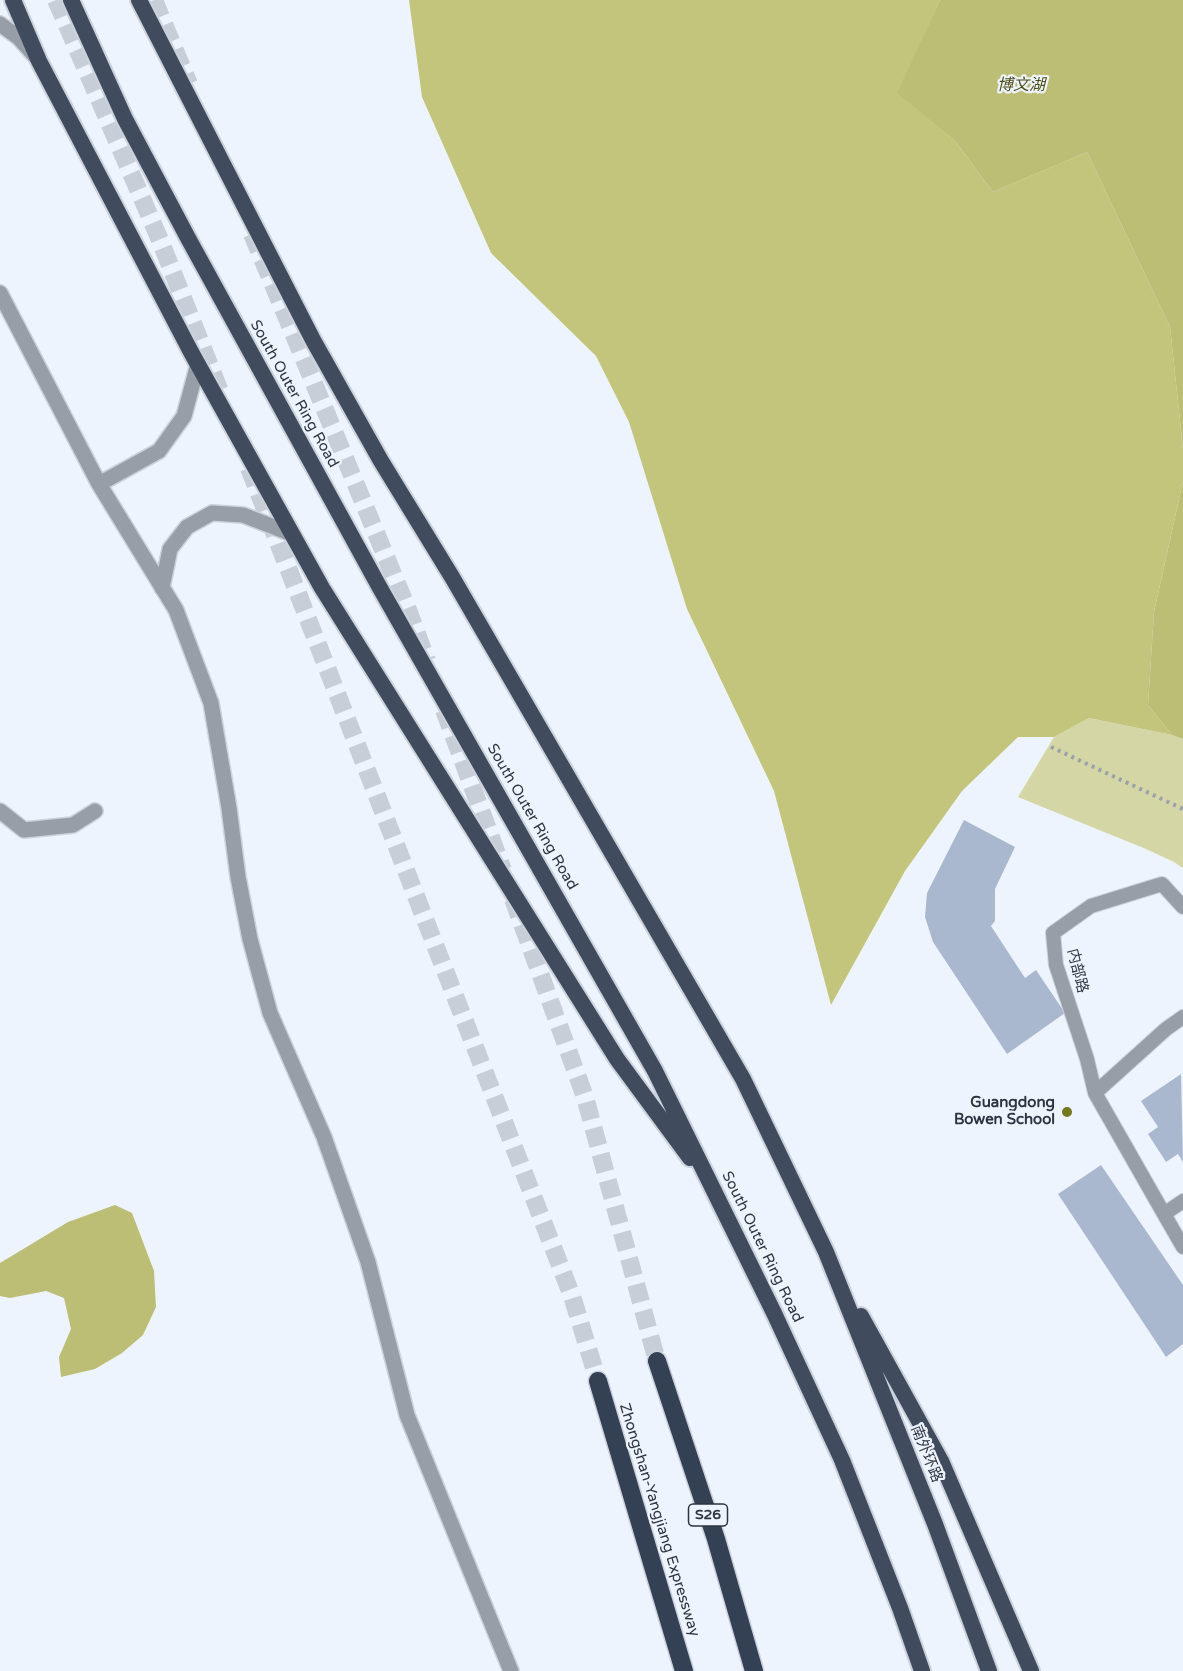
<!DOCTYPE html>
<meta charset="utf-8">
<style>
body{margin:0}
canvas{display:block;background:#eef4fe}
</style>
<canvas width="1183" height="1671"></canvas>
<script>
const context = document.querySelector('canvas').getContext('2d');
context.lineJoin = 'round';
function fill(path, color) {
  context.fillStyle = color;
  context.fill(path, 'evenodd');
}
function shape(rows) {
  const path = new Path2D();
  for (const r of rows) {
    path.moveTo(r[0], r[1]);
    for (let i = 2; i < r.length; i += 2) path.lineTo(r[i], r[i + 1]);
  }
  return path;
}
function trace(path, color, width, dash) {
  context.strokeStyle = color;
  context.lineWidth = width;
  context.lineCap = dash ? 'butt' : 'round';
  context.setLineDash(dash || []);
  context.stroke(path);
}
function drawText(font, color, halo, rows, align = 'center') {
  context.font = font + ' "Varela Round","Noto Sans SC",sans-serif';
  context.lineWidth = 4.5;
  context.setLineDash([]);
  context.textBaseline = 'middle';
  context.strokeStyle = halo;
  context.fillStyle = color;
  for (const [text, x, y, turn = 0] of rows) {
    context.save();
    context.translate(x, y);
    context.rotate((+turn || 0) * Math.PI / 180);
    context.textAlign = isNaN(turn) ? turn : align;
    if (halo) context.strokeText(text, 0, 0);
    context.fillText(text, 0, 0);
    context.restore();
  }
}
fill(shape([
 [1089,718,1172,735,1183,739,1183,868,1174,862,1146,849,1018,797,1054,737]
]), '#d4d6a5');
fill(shape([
 [409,0,940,0,898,93,955,141,993,192,1087,152,1170,327,1183,449,1183,481,1154,612,1148,705,1172,735,1089,718,1054,737,1018,737,962,791,905,871,831,1005,774,791,687,609,629,422,596,356,491,253,422,97]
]), '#c3c57c');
fill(shape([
 [940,0,1183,0,1183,449,1170,327,1087,152,993,192,955,141,897,93],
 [1183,481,1183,739,1172,735,1148,705,1154,612],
 [115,1205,132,1213,154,1271,156,1307,143,1335,122,1353,95,1369,61,1377,59,1357,71,1329,64,1298,46,1291,10,1298,0,1296,0,1263,68,1222]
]), '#bcbe75');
fill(shape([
 [964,820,1015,847,995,889,995,921,991,926,1025,978,1036,970,1065,1013,1007,1054,933,942,925,917,927,893],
 [1181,1074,1183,1162,1178,1154,1166,1162,1148,1134,1158,1127,1141,1101],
 [1101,1165,1183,1285,1183,1344,1166,1357,1058,1194]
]), '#aab8cf');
trace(shape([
 [56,0,160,240,221,394],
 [154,0,189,84],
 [252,234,408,610,427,661],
 [249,468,572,1296,598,1381],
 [444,710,503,870],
 [513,899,585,1097,657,1361]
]), '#c8ced8', 18, [18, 9]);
const service = shape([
 [1183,1017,1166,1029,1095,1093,1164,1214,1183,1201],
 [1095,1093,1087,1059,1056,965,1053,933,1091,906,1162,884,1183,907],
 [1164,1214,1183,1247]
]);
const minor = shape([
 [0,293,99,484],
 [198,364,184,416,159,451,99,484,176,610,211,703,229,808,238,877,250,939,270,1013,324,1137,368,1262,407,1415,511,1671],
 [162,588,170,549,187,527,212,513,243,515,292,534],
 [0,811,24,830,73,825,95,811]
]);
const tertiary = shape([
 [0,24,19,38,35,56]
]);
const trunk = shape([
 [13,0,39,61,191,352,322,588,617,1059,690,1158],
 [71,0,125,119,188,238,380,588,655,1071,774,1313,842,1460,900,1608,922,1671],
 [139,0,313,340,381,461,452,577,743,1079,826,1252,935,1524,989,1671],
 [861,1316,941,1461,1031,1671]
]);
const motorway = shape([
 [657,1361,716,1539,754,1671],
 [598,1381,684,1671]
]);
trace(service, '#ccd2db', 16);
trace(minor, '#ccd2db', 18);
trace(tertiary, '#ccd2db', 18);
trace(trunk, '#ccd2db', 20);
trace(motorway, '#ccd2db', 21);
trace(shape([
 [1051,747,1183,809]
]), '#9ba1aa', 4, [3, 4.5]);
trace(service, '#979ea8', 14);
trace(minor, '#979ea8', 15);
trace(tertiary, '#979ea8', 15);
trace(trunk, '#404c5e', 16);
trace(motorway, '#344053', 18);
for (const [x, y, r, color] of [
 [1067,1112,6,"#76771e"]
]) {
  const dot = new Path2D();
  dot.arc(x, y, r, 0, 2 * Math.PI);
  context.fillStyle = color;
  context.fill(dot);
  trace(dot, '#eef4fe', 2);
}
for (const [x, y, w] of [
 [708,1515,39]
]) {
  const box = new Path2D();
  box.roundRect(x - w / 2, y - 11, w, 22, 4.5);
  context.fillStyle = '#eef4fe';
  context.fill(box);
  trace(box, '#2f353e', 1.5);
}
drawText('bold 14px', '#2f353e', null, [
 ["S26",708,1515]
]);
drawText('15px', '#2f353e', '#eef4fe', [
 ["South Outer Ring Road",294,394,61],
 ["South Outer Ring Road",532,817,60],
 ["内部路",1077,971,76],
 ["South Outer Ring Road",762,1247,64],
 ["南外环路",926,1454,68],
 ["Zhongshan-Yangjiang Expressway",659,1520,73]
]);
drawText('bold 15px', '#2f353e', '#eef4fe', [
 ["Guangdong",1055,1103],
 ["Bowen School",1055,1120]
], 'right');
drawText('italic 16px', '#4d4e17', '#eef4fe', [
 ["博文湖",1021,86]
]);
</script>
